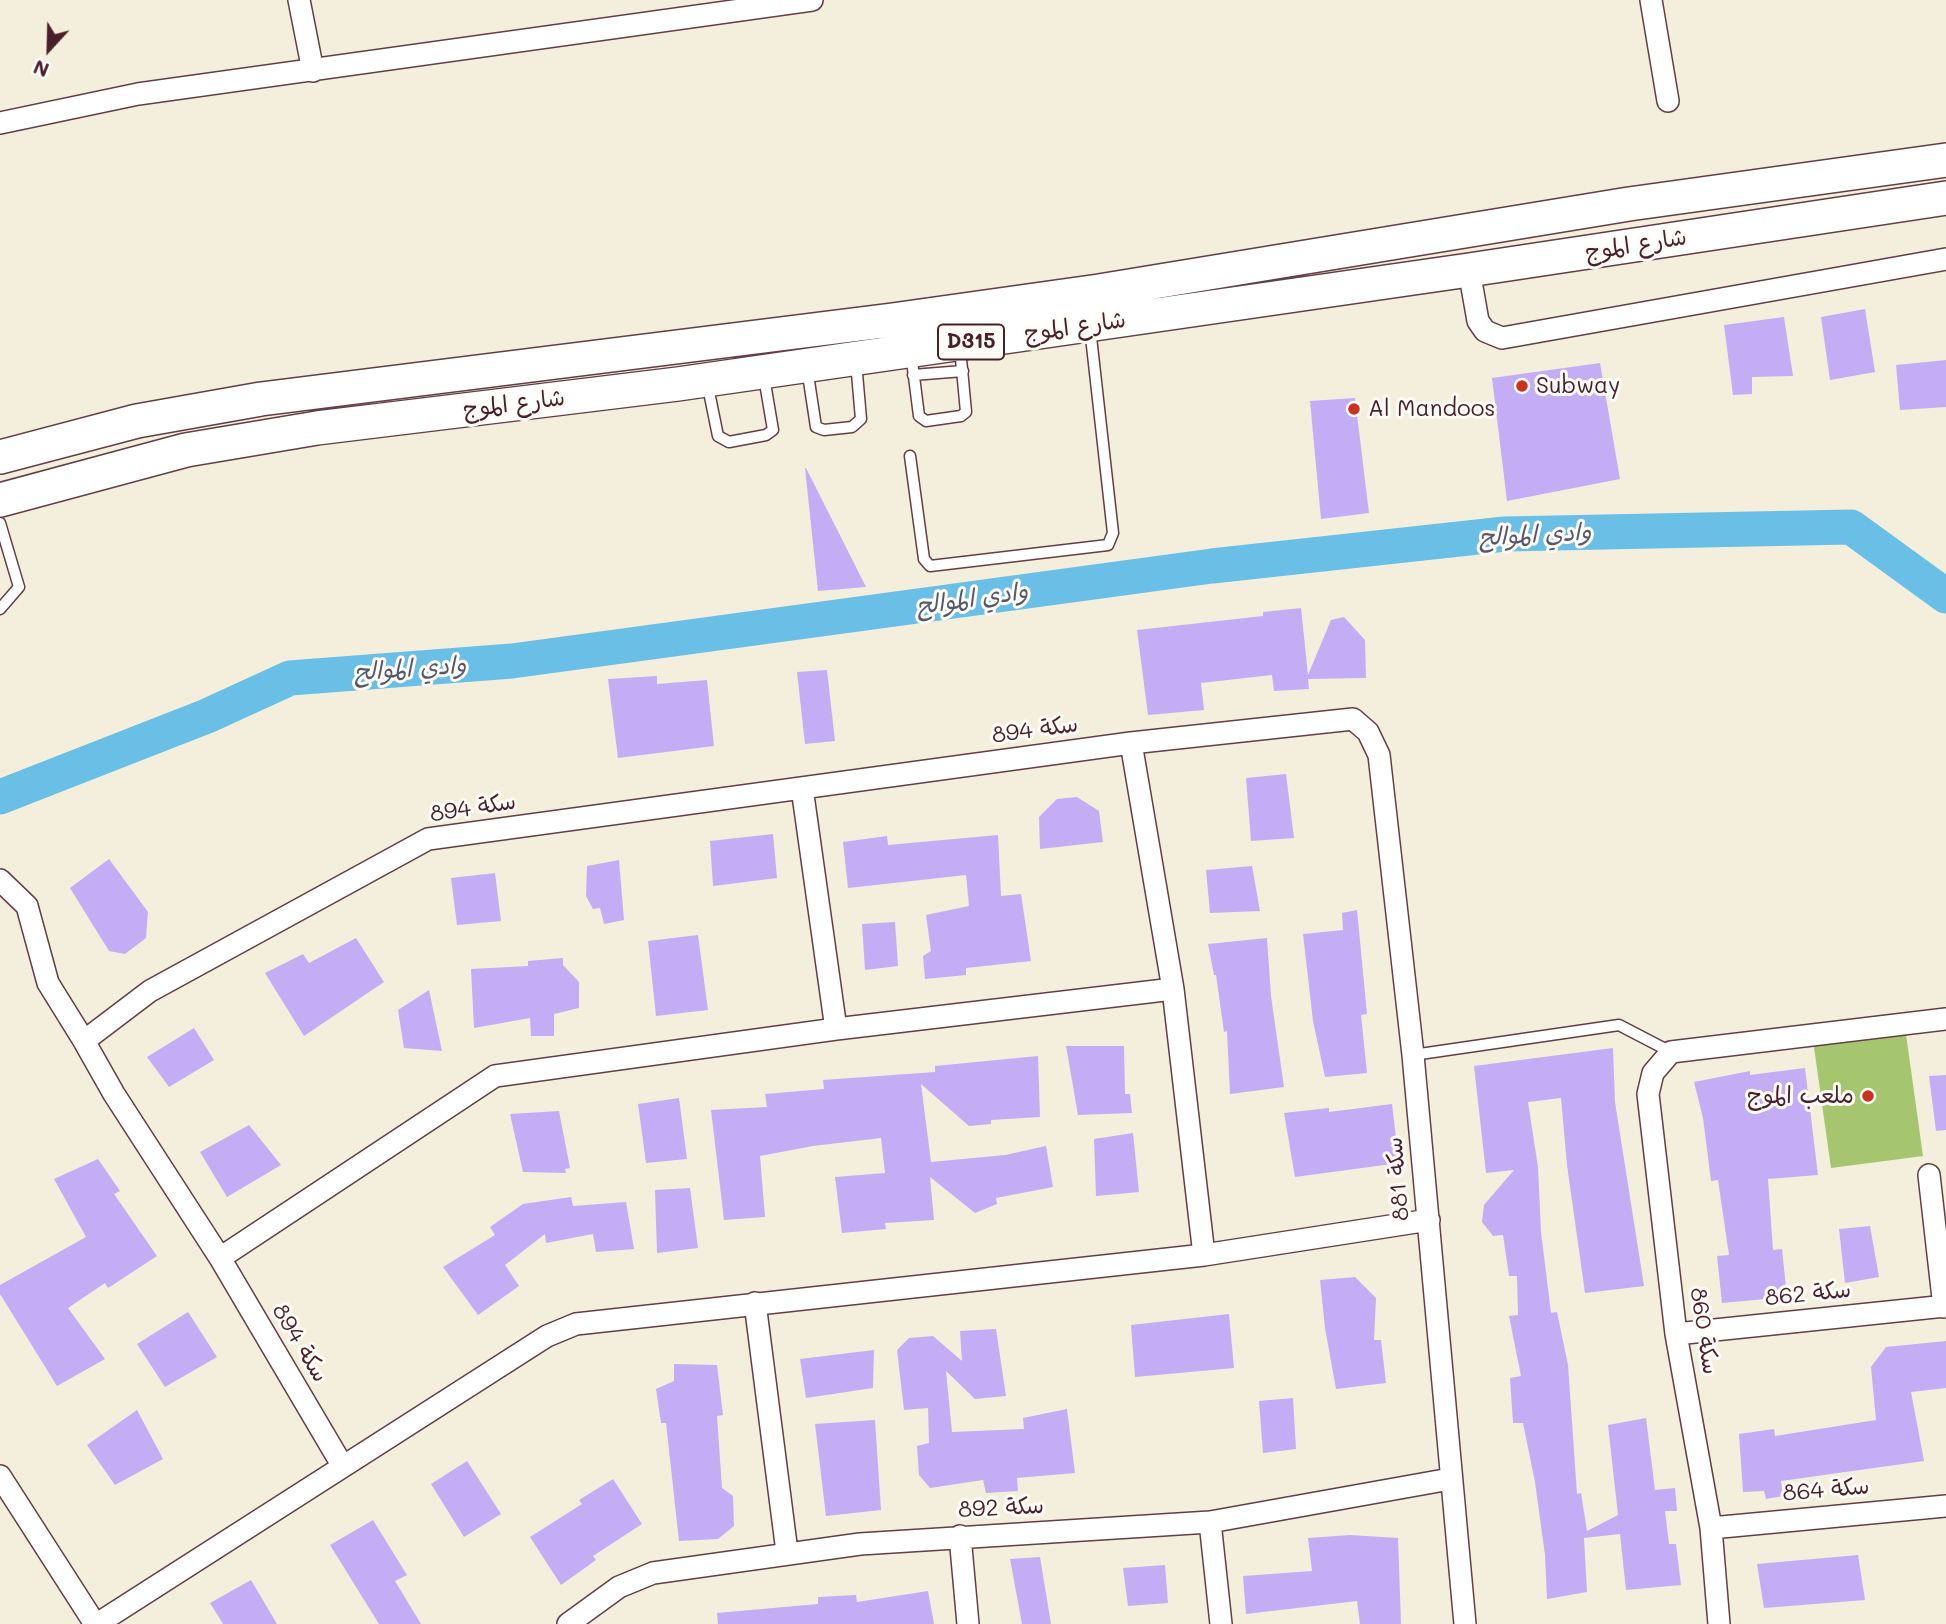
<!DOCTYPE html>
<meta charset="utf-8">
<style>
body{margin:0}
#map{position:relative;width:1946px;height:1624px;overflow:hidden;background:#f3efdc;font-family:Mali,sans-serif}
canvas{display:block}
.north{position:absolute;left:14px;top:14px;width:70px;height:70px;-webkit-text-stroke:5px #fdfcf7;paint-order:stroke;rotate:202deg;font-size:19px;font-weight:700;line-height:28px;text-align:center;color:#4a1f2b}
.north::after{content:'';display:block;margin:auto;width:24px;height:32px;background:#4a1f2b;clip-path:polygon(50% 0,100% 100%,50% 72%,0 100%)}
</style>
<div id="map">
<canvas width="1946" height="1624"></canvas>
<div class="north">N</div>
</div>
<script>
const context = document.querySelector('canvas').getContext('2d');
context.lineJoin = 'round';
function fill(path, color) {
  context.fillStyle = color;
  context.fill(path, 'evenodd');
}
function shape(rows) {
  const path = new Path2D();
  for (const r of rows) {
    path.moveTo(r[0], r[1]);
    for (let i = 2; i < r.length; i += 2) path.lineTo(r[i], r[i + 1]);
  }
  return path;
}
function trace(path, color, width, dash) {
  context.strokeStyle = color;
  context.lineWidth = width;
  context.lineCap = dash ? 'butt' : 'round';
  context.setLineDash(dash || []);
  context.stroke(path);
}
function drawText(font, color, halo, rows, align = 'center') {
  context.font = font + ' Mali,"Playpen Sans Arabic",sans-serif';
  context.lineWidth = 6;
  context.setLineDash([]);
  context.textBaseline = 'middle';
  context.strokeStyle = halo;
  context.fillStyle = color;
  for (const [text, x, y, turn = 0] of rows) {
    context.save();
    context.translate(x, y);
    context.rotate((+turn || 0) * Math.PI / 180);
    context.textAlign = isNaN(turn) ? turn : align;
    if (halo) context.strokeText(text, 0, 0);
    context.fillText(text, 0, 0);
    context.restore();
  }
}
fill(shape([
 [1904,1020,1923,1156,1831,1168,1812,1033]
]), '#a5c66f');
trace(shape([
 [0,797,207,716,290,678,512,661,1212,566,1505,534,1851,527,1946,596]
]), '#69bfe6', 35);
fill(shape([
 [1865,309,1875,372,1830,380,1821,317],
 [1784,317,1793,376,1752,377,1752,394,1733,395,1724,325],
 [1946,360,1946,407,1900,410,1896,365],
 [1600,363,1620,479,1507,501,1492,378],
 [1355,398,1369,513,1321,519,1310,401],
 [805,468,806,468,866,587,818,591],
 [1301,608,1308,675,1331,620,1344,617,1365,640,1366,678,1308,679,1309,689,1274,691,1272,675,1201,683,1204,710,1148,715,1137,630,1263,616,1263,612],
 [827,670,835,741,805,744,797,672],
 [657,676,657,684,707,680,714,746,618,758,608,679],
 [1286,774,1294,838,1251,841,1246,778],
 [1077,797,1099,811,1103,842,1040,849,1039,817,1057,799],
 [773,834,777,878,713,886,710,841],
 [998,835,1001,896,1021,894,1031,961,966,968,966,975,925,979,923,956,931,951,926,915,969,906,966,875,848,888,843,842,887,836,888,845],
 [109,859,148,912,146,938,125,954,109,951,70,888],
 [619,860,624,920,604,924,600,908,593,909,586,896,587,866],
 [1252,866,1260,911,1210,913,1206,870],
 [495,873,501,921,457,925,451,878],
 [1357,910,1367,1014,1361,1015,1367,1073,1325,1077,1313,1021,1303,934,1343,930,1342,913],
 [895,922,898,966,865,970,862,924],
 [698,935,708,1010,656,1016,648,941],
 [356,938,384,982,304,1036,265,973,303,954,309,963],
 [1267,938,1271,996,1284,1087,1230,1094,1227,1031,1224,1032,1216,975,1214,975,1208,944],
 [563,958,563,965,579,982,579,1008,554,1014,554,1036,531,1036,530,1018,474,1028,471,969,528,966,528,961],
 [429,990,442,1051,404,1048,398,1010],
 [194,1028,214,1060,169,1087,147,1057],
 [1066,1046,1124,1046,1125,1094,1130,1094,1132,1113,1078,1115],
 [1613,1048,1615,1102,1644,1286,1585,1293,1567,1165,1561,1098,1528,1102,1538,1167,1541,1232,1551,1313,1557,1312,1568,1365,1577,1494,1581,1493,1587,1531,1618,1515,1608,1425,1646,1418,1655,1490,1675,1488,1677,1511,1665,1511,1669,1544,1676,1544,1681,1585,1626,1590,1620,1534,1584,1538,1587,1592,1547,1599,1545,1555,1535,1482,1523,1423,1513,1423,1510,1378,1521,1376,1509,1316,1518,1315,1517,1276,1509,1276,1503,1235,1493,1236,1482,1222,1484,1205,1514,1170,1486,1173,1474,1066],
 [1038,1056,1040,1117,991,1120,991,1124,969,1126,921,1084,931,1162,1005,1155,1046,1146,1053,1187,996,1198,997,1204,975,1213,930,1177,934,1220,885,1223,886,1229,842,1233,835,1177,885,1173,881,1138,813,1146,760,1156,765,1217,724,1220,711,1110,767,1107,765,1094,824,1089,823,1080,935,1072,935,1066],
 [1805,1068,1818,1175,1768,1179,1773,1250,1782,1249,1787,1297,1722,1303,1717,1256,1729,1255,1718,1180,1711,1181,1703,1118,1694,1082,1750,1071,1750,1075],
 [1946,1075,1946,1130,1936,1131,1929,1076],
 [679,1098,687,1159,646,1163,638,1104],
 [1392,1104,1399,1163,1295,1177,1284,1113,1329,1108,1329,1112],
 [559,1111,570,1168,565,1169,566,1173,523,1172,510,1114],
 [249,1125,281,1165,227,1197,200,1152],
 [1133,1133,1139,1192,1096,1196,1094,1139],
 [98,1159,120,1191,114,1194,157,1256,108,1288,105,1283,68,1308,105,1359,57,1386,0,1294,0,1285,86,1237,54,1179],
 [690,1188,698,1248,657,1253,655,1190],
 [571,1197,573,1206,626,1202,634,1249,596,1252,593,1234,546,1243,545,1234,505,1265,519,1286,478,1315,443,1267,495,1235,490,1227,523,1204],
 [1870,1226,1879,1277,1845,1283,1839,1229],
 [1355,1277,1376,1298,1374,1340,1381,1340,1386,1383,1336,1389,1325,1328,1320,1280],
 [188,1312,217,1357,165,1387,137,1344],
 [1229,1314,1234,1368,1135,1377,1131,1325],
 [996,1329,1006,1396,975,1399,946,1371,952,1432,1024,1429,1023,1418,1067,1409,1075,1473,1017,1478,1018,1491,986,1493,983,1480,930,1488,919,1475,917,1446,929,1443,928,1408,904,1410,897,1350,909,1338,933,1336,962,1361,960,1331],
 [1946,1341,1946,1388,1911,1392,1924,1461,1781,1481,1783,1496,1766,1499,1764,1491,1743,1492,1739,1434,1774,1429,1775,1436,1876,1420,1871,1367,1886,1347],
 [874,1350,873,1388,806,1398,800,1359],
 [674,1364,717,1365,723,1415,717,1416,722,1488,733,1496,734,1526,718,1539,679,1541,666,1423,661,1423,656,1389,674,1381],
 [1293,1398,1296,1449,1263,1453,1259,1401],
 [137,1410,163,1459,115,1485,87,1445],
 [875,1420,881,1510,826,1516,815,1424],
 [467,1461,501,1514,464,1537,431,1484],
 [613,1479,642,1524,593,1556,596,1560,561,1585,530,1537,582,1504,579,1500],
 [373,1520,407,1575,395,1581,421,1624,379,1624,330,1545],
 [1350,1535,1398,1538,1401,1624,1360,1624,1357,1601,1246,1614,1243,1576,1312,1571,1308,1538],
 [1858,1555,1865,1600,1764,1608,1757,1564],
 [1040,1557,1051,1624,1022,1624,1010,1559],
 [1165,1565,1168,1603,1128,1606,1123,1568],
 [251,1580,277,1624,223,1624,210,1603],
 [928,1591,934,1624,718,1624,717,1613,818,1604,818,1597,856,1595,857,1602]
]), '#c4adf5');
const lane = shape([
 [911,353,919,416,926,421,961,416,966,412,960,348],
 [807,368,816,427,824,430,852,427,861,419,856,362],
 [913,375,963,371],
 [707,382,718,436,729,442,766,435,773,430,764,377],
 [910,456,924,559,930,566,1108,545,1113,533,1090,328],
 [0,523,19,587,0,609],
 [1413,1055,1619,1025,1671,1052]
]);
const street = shape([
 [299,0,313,71],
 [1651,0,1668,101],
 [0,123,138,94,812,0],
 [1469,270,1478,321,1485,331,1502,338,1946,259],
 [1131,743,1173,989,1204,1255],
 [802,788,836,1029],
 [0,880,27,906,48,983,84,1041],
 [1929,1175,1944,1307],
 [220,1258,495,1076,836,1029,1173,989],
 [755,1303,787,1552],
 [1676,1334,1946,1306],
 [342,1465,220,1258,114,1094,84,1041,150,991,428,839,1131,743,1353,719,1368,732,1379,755,1413,1055,1465,1624],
 [0,1476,95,1624],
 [1210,1522,1221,1624],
 [1711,1528,1946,1506],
 [960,1536,968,1624],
 [97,1624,547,1336,576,1324,1204,1255,1429,1220],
 [568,1624,619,1587,653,1573,860,1544,1210,1522,1450,1479],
 [1719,1624,1711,1528,1676,1334,1648,1094,1653,1073,1671,1052,1946,1019]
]);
const primary = shape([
 [0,457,137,421,261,399,892,320,1099,291,1629,204,1946,160],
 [0,500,186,450,317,428,678,384,1469,270,1946,198]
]);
trace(lane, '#633e46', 13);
trace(street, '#633e46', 24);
trace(primary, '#633e46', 36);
trace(lane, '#fff', 10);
trace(street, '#fff', 21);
trace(primary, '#fff', 33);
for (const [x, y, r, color] of [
 [1522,386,7,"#c8321e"],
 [1354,409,7,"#c8321e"],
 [1868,1096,7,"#c8321e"]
]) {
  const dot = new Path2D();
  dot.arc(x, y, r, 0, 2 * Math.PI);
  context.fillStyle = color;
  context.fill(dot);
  trace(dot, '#fdfcf7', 2.5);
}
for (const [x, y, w] of [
 [971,342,66]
]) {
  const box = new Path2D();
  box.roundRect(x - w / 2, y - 17.5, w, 35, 5);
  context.fillStyle = '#fdfcf7';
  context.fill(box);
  trace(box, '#4a1f2b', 2);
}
drawText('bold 21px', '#4a1f2b', null, [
 ["D315",971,342]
]);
drawText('23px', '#4a1f2b', '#fdfcf7', [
 ["شارع الموج",1636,245,-9],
 ["شارع الموج",1075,327,-8],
 ["شارع الموج",514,404,-7],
 ["سكة 894",1035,730,-8],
 ["سكة 894",473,808,-9],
 ["سكة 881",1398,1179,-95],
 ["سكة 862",1808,1294,-6],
 ["سكة 860",1704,1331,81],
 ["سكة 894",300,1343,59],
 ["سكة 864",1826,1490,-5],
 ["سكة 892",1001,1508,-3]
]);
drawText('23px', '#4a1f2b', '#fdfcf7', [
 ["Subway",1536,386],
 ["Al Mandoos",1368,409],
 ["ملعب الموج",1854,1096,"right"]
], 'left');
drawText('italic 24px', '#55576c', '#fdfcf7', [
 ["وادي الموالح",1535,535,-3],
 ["وادي الموالح",972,599,-8],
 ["وادي الموالح",410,669,-4]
]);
</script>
